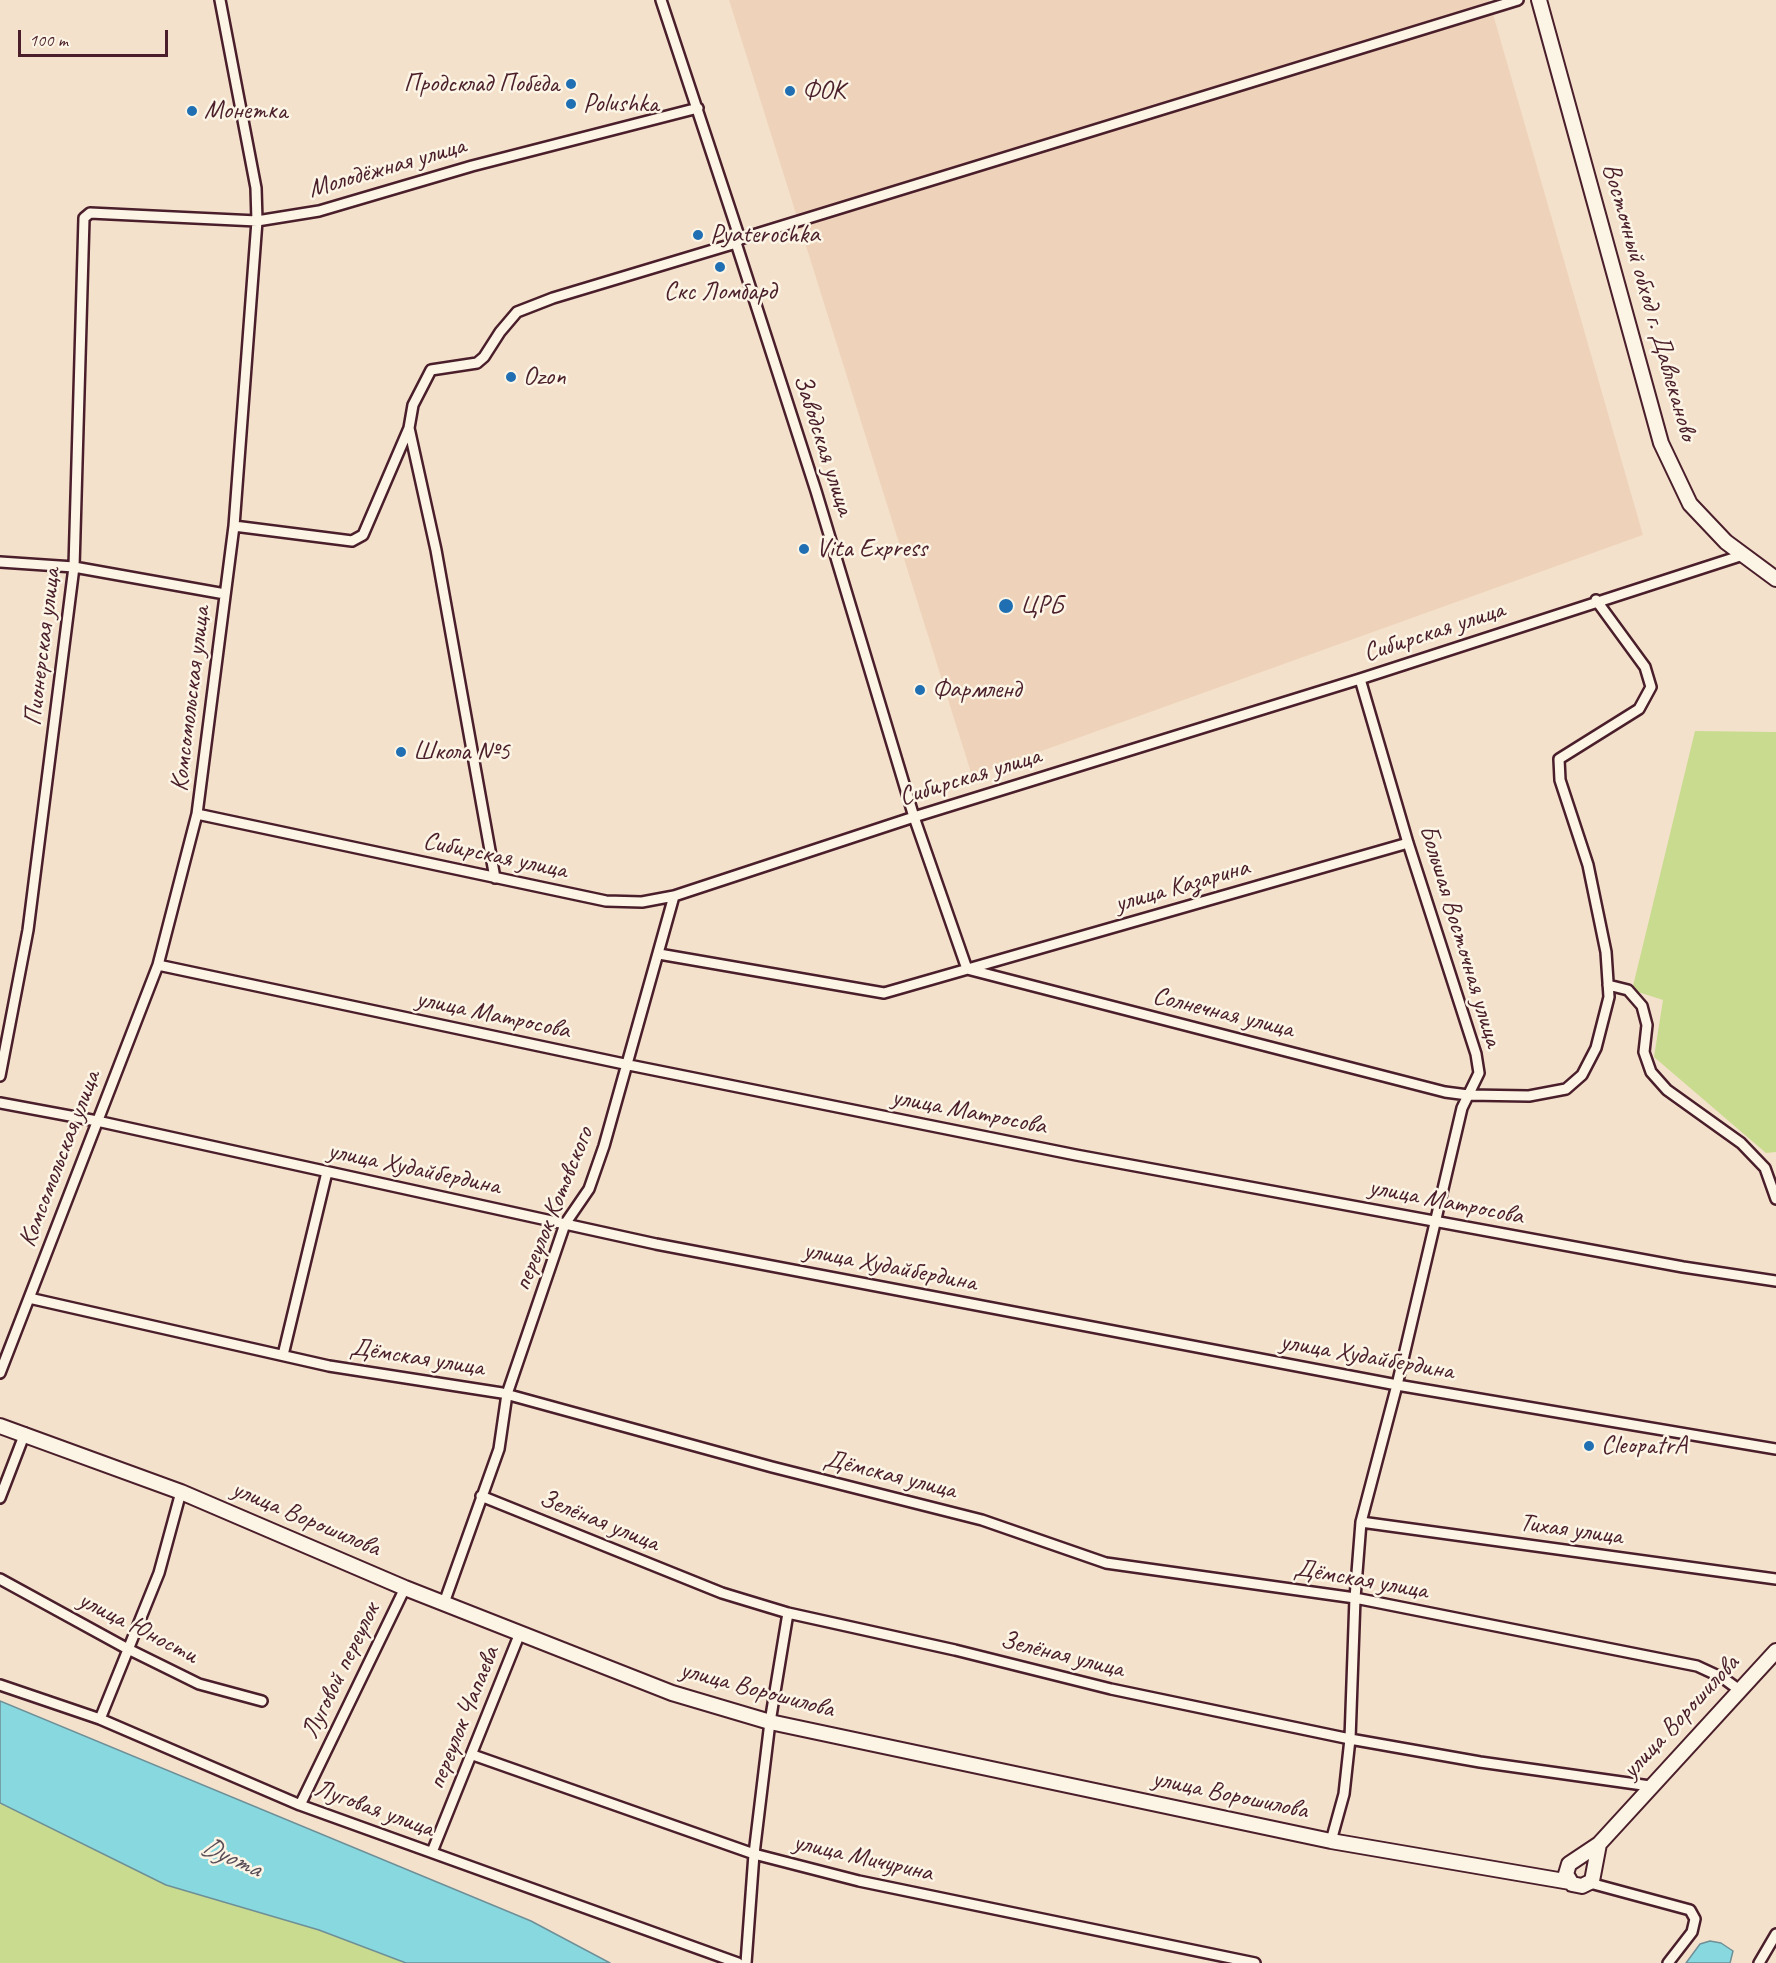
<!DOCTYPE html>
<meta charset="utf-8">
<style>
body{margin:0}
#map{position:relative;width:1776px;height:1963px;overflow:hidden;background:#f4e1cc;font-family:Caveat,sans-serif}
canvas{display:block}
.scale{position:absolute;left:18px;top:30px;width:150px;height:27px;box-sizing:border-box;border:3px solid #4a1f2b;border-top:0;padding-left:8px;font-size:18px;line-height:21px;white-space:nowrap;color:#4a1f2b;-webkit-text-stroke:4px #fcf5e5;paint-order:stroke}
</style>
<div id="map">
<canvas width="1776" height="1963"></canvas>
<div class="scale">100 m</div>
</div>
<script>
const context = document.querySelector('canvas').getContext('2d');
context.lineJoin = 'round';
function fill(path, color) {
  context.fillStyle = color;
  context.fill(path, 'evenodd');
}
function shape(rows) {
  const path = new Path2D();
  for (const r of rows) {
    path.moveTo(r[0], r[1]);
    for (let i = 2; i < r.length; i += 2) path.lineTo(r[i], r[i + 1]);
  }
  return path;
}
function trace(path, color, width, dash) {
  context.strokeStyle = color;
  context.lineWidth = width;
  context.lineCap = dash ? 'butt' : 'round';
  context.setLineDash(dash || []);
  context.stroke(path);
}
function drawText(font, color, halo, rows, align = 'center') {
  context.font = font + ' Caveat,sans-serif';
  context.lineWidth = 5;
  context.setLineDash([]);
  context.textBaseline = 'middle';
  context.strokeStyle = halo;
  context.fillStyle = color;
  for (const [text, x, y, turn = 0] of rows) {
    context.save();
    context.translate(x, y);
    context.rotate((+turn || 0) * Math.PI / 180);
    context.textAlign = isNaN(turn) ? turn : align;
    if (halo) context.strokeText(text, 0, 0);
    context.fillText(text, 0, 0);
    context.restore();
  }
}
fill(shape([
 [729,0,1489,0,1643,535,972,776]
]), '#eed3ba');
fill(shape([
 [1695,731,1776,732,1776,1152,1766,1153,1654,1057,1663,1000,1632,990],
 [0,1803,319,1930,406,1963,0,1963]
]), '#c9db8f');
const water = shape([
 [0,1701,531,1921,610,1963,406,1963,319,1930,166,1885,0,1803,0,1701],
 [1710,1941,1721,1943,1733,1951,1730,1963,1686,1963,1700,1944,1710,1941]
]);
fill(water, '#87d9df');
trace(water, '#6f8f97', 1.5);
const street = shape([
 [661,0,740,239,737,242],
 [740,239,1518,0],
 [736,243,816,491,914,817,967,969],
 [234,526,352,541,363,535,409,428],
 [0,562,74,567,225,594],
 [197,814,606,901,642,902,674,896,914,817,1360,679,1743,555],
 [495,878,436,550,409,428,413,405,431,370,477,363,484,357,500,332,517,312,553,298,736,243],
 [659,954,884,993,1408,843],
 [158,965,629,1065,1076,1155,1683,1267,1776,1281],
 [967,969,1445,1092,1468,1095,1529,1096,1566,1089,1582,1075,1596,1048,1609,997,1606,952,1588,865,1560,780,1559,759,1639,709,1651,687,1645,667,1596,600],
 [1608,985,1628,990,1642,1006,1647,1025,1644,1052,1651,1072,1667,1090,1741,1143,1765,1168,1776,1199],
 [0,1076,28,930,74,567,84,218,90,213,257,221,319,211,472,166,698,108],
 [0,1103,97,1121,656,1244,1397,1385,1776,1449],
 [29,1298,329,1366,502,1393,772,1467,982,1520,1106,1563,1355,1598,1697,1666,1723,1678,1738,1689],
 [283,1355,327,1172],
 [0,1373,158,965,197,814,234,526,257,221,256,188,220,0],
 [481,1496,722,1593,788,1613,955,1650,1111,1689,1350,1739,1480,1762,1650,1786],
 [0,1498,25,1433],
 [1361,1522,1776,1579],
 [0,1579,126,1648,199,1684,262,1701],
 [444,1603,499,1449,507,1394,565,1224,589,1189,604,1146,674,896],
 [0,1685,100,1719,300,1805,738,1963],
 [100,1719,159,1573,181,1492],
 [473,1755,754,1854,859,1881,1255,1963],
 [300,1805,405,1588],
 [1331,1841,1344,1794,1350,1739,1355,1598,1361,1522,1397,1385,1462,1108,1479,1073,1476,1054,1408,843,1360,679],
 [432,1852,520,1633],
 [1590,1883,1690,1910,1695,1919,1692,1932,1668,1963],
 [746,1963,754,1854,770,1722,788,1613],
 [1759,1963,1776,1934]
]);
const secondary = shape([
 [1539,0,1661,443,1690,504,1726,542,1776,579],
 [0,1426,181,1492,405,1588,672,1693,770,1722,1331,1841,1570,1882],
 [1599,1844,1592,1881,1582,1886,1572,1884,1566,1874,1569,1864,1599,1844,1776,1651]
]);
trace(street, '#4a1f2b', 14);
trace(secondary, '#4a1f2b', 18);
trace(street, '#fcf5e5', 9);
trace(secondary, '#fcf5e5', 14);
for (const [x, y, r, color] of [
 [571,84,6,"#1f6fb2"],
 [790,91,6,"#1f6fb2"],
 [571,104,6,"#1f6fb2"],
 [192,111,6,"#1f6fb2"],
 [698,235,6,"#1f6fb2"],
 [720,267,6,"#1f6fb2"],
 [511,377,6,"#1f6fb2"],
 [804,549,6,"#1f6fb2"],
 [1006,606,8,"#1f6fb2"],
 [920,690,6,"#1f6fb2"],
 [401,752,6,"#1f6fb2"],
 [1589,1446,6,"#1f6fb2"]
]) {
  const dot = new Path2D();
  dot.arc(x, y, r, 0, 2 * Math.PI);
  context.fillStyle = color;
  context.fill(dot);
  trace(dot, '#fcf5e5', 2);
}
drawText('26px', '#4a1f2b', '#fcf5e5', [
 ["Продсклад Победа",559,84,"right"],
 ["ФОК",802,91],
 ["Polushka",583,104],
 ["Монетка",204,111],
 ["Pyaterochka",710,235],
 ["Скс Ломбард",720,292,"center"],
 ["Ozon",523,377],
 ["Vita Express",816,549],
 ["ЦРБ",1020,606],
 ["Фармленд",932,690],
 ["Школа №5",413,752],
 ["CleopatrA",1601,1446]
], 'left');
drawText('26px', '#4a1f2b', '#fcf5e5', [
 ["Молодёжная улица",387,168,-16],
 ["Восточный обход г. Давлеканово",1649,302,74],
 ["Заводская улица",823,445,72],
 ["Сибирская улица",1434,632,-18],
 ["Пионерская улица",43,647,-83],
 ["Комсомольская улица",191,699,-83],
 ["Сибирская улица",970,777,-17],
 ["Сибирская улица",495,856,12],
 ["улица Казарина",1182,886,-16],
 ["Большая Восточная улица",1460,936,73],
 ["Солнечная улица",1223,1013,14],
 ["улица Матросова",493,1015,12],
 ["улица Матросова",969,1112,11],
 ["Комсомольская улица",60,1159,-69],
 ["улица Худайбердина",414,1169,12],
 ["улица Матросова",1446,1202,11],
 ["переулок Котовского",554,1209,-68],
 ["улица Худайбердина",890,1267,11],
 ["улица Худайбердина",1367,1357,10],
 ["Дёмская улица",417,1358,9],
 ["Дёмская улица",890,1475,14],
 ["улица Ворошилова",306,1519,23],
 ["Зелёная улица",599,1521,22],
 ["Тихая улица",1571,1530,8],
 ["Дёмская улица",1361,1580,10],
 ["улица Юности",138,1628,27],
 ["Зелёная улица",1062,1655,14],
 ["Луговой переулок",341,1671,-64],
 ["улица Ворошилова",757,1690,15],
 ["улица Ворошилова",1681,1717,-47],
 ["переулок Чапаева",464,1718,-68],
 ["улица Ворошилова",1230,1795,12],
 ["Луговая улица",374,1809,20],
 ["улица Мичурина",863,1858,13]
]);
drawText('italic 27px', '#594e58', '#fcf5e5', [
 ["Dyoma",231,1858,24]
]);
</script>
